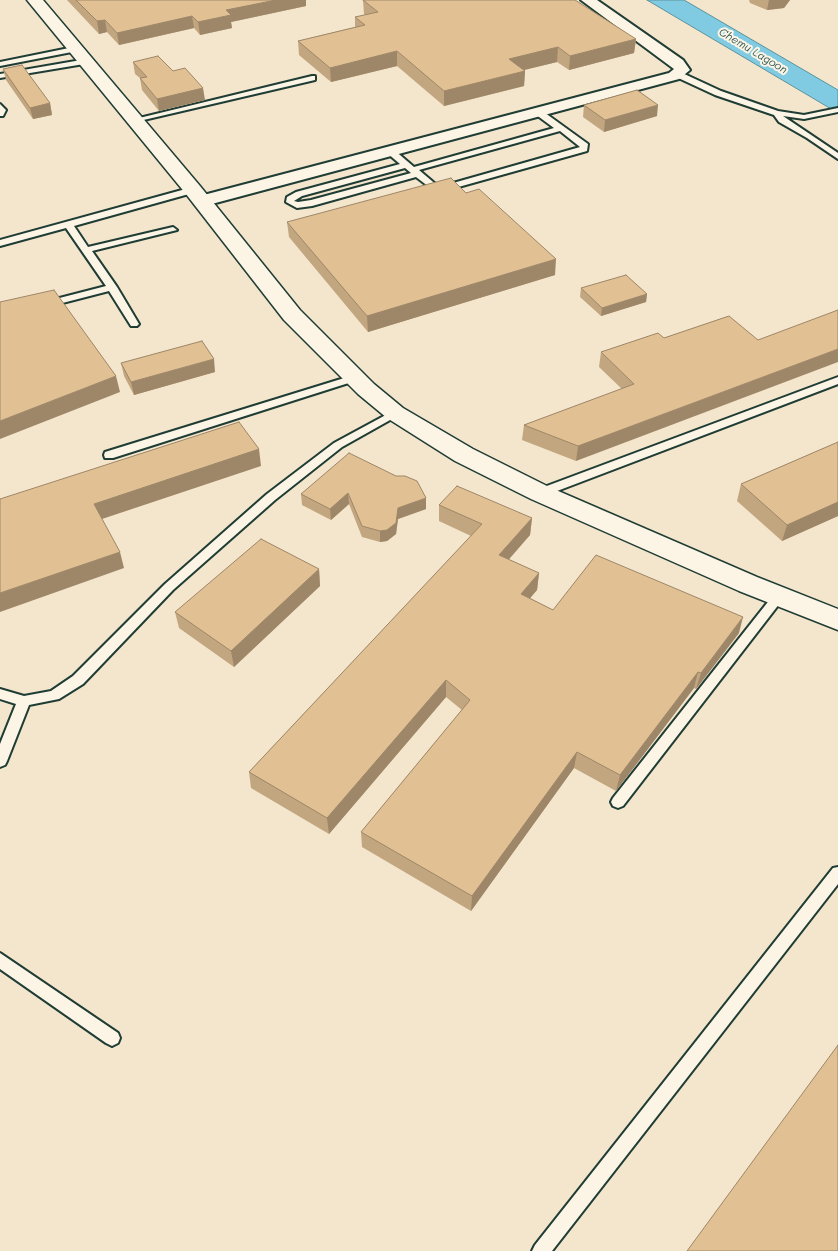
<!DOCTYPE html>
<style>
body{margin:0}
canvas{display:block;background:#fcf5e5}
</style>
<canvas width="838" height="1251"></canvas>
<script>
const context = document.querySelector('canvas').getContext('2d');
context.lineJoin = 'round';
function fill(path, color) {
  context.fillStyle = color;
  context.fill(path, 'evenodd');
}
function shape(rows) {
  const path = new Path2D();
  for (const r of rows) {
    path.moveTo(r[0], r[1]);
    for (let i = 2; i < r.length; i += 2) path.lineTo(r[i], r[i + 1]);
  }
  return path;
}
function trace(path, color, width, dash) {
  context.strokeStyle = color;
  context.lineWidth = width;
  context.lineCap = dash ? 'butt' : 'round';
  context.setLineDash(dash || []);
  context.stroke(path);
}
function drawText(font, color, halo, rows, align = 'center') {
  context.font = font + ' Mali,sans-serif';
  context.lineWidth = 4;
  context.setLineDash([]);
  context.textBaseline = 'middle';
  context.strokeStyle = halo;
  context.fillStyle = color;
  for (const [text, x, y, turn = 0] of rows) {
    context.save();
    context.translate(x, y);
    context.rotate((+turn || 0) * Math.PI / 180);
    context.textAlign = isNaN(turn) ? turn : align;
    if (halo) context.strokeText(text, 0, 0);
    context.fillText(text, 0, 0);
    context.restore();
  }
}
fill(shape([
 [0,0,647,0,838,113,838,1251,0,1251],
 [684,0,838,0,838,90,824,82]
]), '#f4e5cd');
const water = shape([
 [647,0,684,0,838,90,838,113,647,0]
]);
fill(water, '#81cbe2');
trace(water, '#5a929c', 1);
const lane = shape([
 [74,47,77,47,77,51,0,66,0,62,74,47],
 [87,59,90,59,90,63,0,78,0,74,87,59],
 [674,72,680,72,721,91,778,111,804,115,838,108,838,112,804,119,783,116,838,153,838,159,807,138,779,122,774,115,715,95,674,76,674,72],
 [312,76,315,76,315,80,135,122,131,120,312,76],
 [0,104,6,110,3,116,0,116,0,104],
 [535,110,541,110,588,144,587,151,437,193,416,177,312,206,297,208,286,202,287,197,296,192,400,164,387,153,387,149,393,149,414,167,554,128,535,114,535,110],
 [560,131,580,147,439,187,419,170,560,131],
 [405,168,411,173,311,200,298,202,294,201,302,196,405,168],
 [193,187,197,190,196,192,74,226,88,247,173,227,177,230,92,251,117,287,139,324,137,326,131,326,109,291,47,307,44,306,44,302,106,286,66,228,0,246,0,240,193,187],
 [354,375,359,378,358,380,113,458,105,458,104,455,105,452,354,375],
 [838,377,838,384,544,496,540,497,534,493,536,490,838,377],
 [395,410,400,413,399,415,342,447,275,500,173,590,83,684,59,699,29,705,7,761,5,765,0,767,0,744,16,704,0,699,0,689,24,696,51,691,73,676,165,584,267,494,334,443,395,410],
 [779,592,783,593,785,596,783,599,623,806,618,808,613,806,611,802,613,798,775,593,779,592],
 [838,867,838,884,552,1251,532,1251,535,1245,833,868,838,867],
 [0,953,118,1033,120,1038,118,1043,112,1046,106,1043,0,969,0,953]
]);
const street = shape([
 [581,0,597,0,683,60,690,70,679,79,208,205,202,206,196,205,193,201,196,197,669,73,674,69,581,0]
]);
const secondary = shape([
 [27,0,43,0,200,186,300,310,374,384,403,408,473,449,549,487,757,577,838,609,838,630,739,591,531,499,455,461,387,418,358,394,284,320,186,194,27,0]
]);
trace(lane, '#1f3d34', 4);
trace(street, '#1f3d34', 4);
trace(secondary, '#1f3d34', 3);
fill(lane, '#fcf5e5');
fill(street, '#fcf5e5');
fill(secondary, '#fcf5e5');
fill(shape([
 [67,0,306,0,306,6,231,22,232,28,200,35,194,28,119,45,107,32,99,34],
 [363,0,636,39,634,53,569,70,557,62,523,70,525,71,524,86,444,106,397,66,331,82,299,55,298,41,355,27,355,17,365,15,364,14],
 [749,0,790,0,784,8,767,10,750,3],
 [133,62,173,71,205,100,159,111,142,90,140,78,135,74],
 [3,69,50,103,52,115,33,119,6,80],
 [584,105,657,116,604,132,583,117],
 [287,222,555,275,368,332,289,237],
 [581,288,647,294,646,302,601,316,580,297],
 [729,316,576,461,522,440,524,425,622,389,599,367,601,352,664,338],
 [121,363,215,372,134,395,124,376],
 [838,442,838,516,782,541,737,501,741,484],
 [396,476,426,509,398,519,396,534,387,541,380,542,362,537,349,504,331,520,302,505,301,494],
 [439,505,532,518,530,535,508,559,539,573,537,590,530,598,553,610,739,633,696,689,694,688,616,791,574,768,471,911,362,847,361,832,462,710,446,697,329,834,251,788,249,772,471,536,439,521],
 [319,569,320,586,234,667,179,628,175,612]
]), '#c2a67f');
fill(shape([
 [276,0,306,0,306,6,231,22,232,28,200,35,198,22,226,10],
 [769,0,790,0,784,8,767,10],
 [192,16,194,28,119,45,117,33],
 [105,20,107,32,99,34,97,21],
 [636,39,634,53,569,70,570,56],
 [558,47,557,62,508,74,509,59],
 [397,51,397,66,331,82,330,68],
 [525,71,524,86,444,106,444,91],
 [203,88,205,100,159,111,157,99],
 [50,103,52,115,33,119,30,108],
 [658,105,657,116,604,132,605,120],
 [556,259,555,275,368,332,367,316],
 [647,294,646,302,601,316,602,308],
 [838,349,838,362,576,461,578,446],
 [214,359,215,372,134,395,131,382],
 [116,376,120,392,0,439,0,421],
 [259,449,261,466,99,520,94,504],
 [348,493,349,504,331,520,330,509],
 [426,498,426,509,398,519,396,534,387,541,380,542,380,531,398,508],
 [838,502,838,516,782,541,787,525],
 [532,518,530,535,498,572,499,555],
 [120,552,124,568,0,612,0,593],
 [319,569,320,586,234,667,231,651],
 [539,573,537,590,520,610,521,594],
 [743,617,739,633,696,689,701,673],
 [698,672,694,688,616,791,620,775],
 [446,680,446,697,329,834,327,818],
 [577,752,574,768,471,911,472,896]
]), '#9e8768');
const building = shape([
 [76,0,276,0,226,10,231,15,198,22,192,16,117,33,105,20,97,21,76,0],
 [363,0,575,0,636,39,570,56,558,47,509,59,525,71,444,91,397,51,330,68,298,41,365,25,355,17,378,12,363,0],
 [158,56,173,71,185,68,203,88,157,99,140,78,147,77,133,62,158,56],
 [22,65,50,103,30,108,3,69,22,65],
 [637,90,658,105,605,120,584,105,637,90],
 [451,178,466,193,479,189,556,259,367,316,287,222,451,178],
 [626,275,647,294,602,308,581,288,626,275],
 [54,290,116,376,0,421,0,302,54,290],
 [838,310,838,349,578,446,524,425,634,384,601,352,658,333,664,338,729,316,758,340,838,310],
 [202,341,214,359,131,382,121,363,202,341],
 [239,422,259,449,94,504,120,552,0,593,0,499,239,422],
 [838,442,838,502,787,525,741,484,838,442],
 [349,453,396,476,405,476,417,481,426,498,398,508,396,523,387,530,380,531,362,526,348,493,330,509,301,494,349,453],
 [457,486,532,518,499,555,539,573,521,594,553,610,596,555,743,617,701,673,698,672,620,775,577,752,472,896,361,832,470,700,446,680,327,818,249,772,482,524,439,505,457,486],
 [261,539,319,569,231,651,175,612,261,539],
 [838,1045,838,1251,687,1251,838,1045]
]);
fill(building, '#e1c194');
trace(building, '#9e8768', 1);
drawText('italic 11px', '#335957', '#fcf5e5', [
 ["Chemu Lagoon",753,51,31]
]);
</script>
